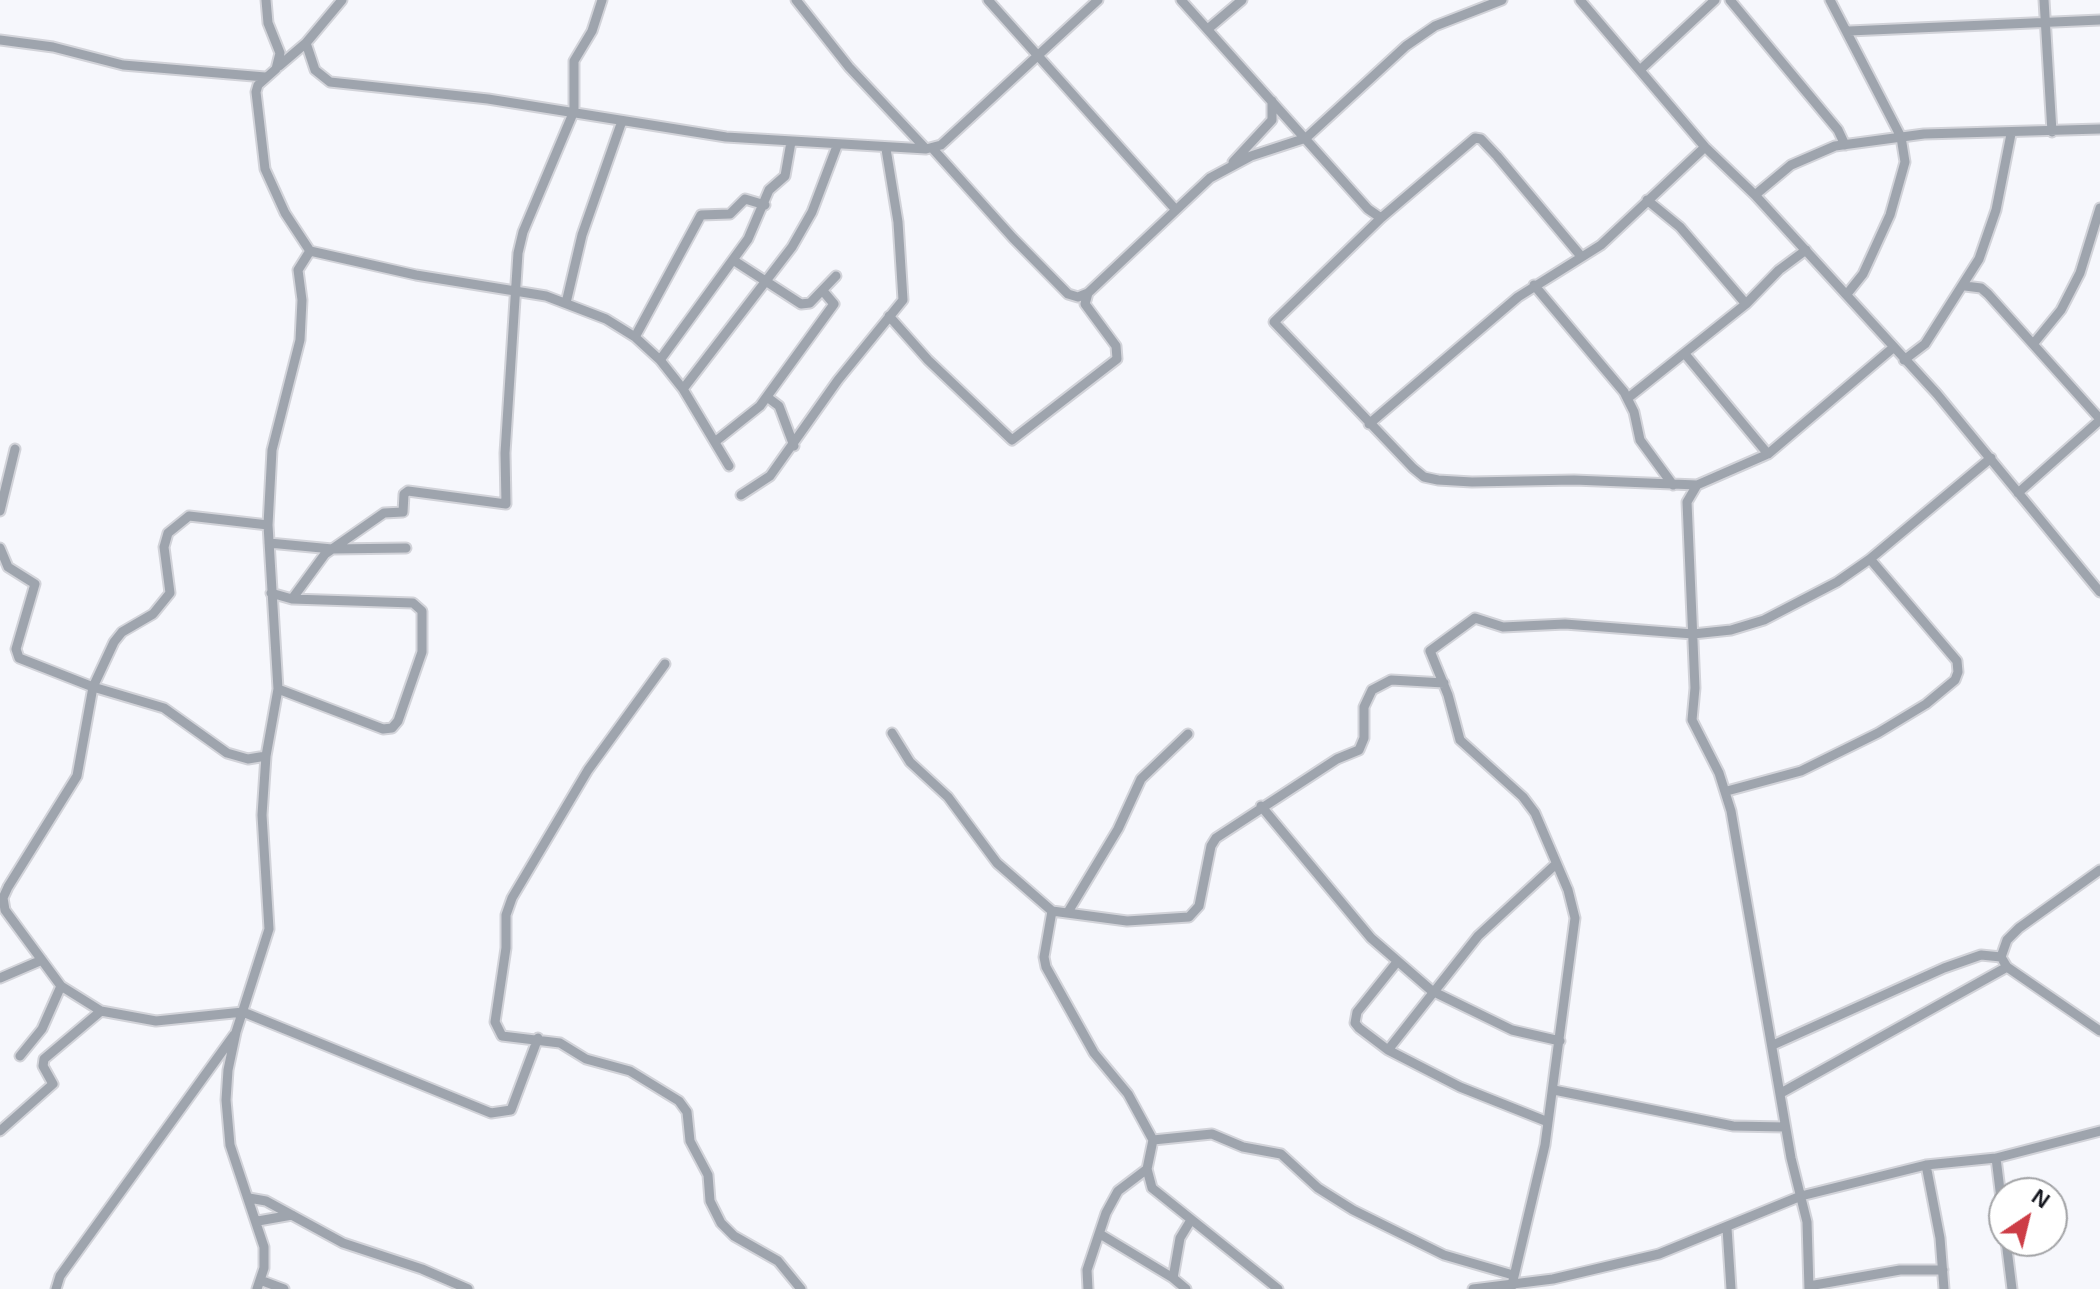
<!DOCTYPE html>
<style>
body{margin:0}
#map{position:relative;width:2100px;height:1289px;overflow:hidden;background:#f6f7fc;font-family:Arial,sans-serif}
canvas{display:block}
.north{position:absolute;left:1988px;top:1177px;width:80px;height:80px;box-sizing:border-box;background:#fff;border:2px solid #a2a3a6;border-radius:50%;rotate:35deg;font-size:22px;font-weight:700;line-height:32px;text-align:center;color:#161820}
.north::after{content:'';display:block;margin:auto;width:28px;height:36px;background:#cd3d46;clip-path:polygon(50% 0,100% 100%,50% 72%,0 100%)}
</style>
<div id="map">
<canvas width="2100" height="1289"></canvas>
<div class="north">N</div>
</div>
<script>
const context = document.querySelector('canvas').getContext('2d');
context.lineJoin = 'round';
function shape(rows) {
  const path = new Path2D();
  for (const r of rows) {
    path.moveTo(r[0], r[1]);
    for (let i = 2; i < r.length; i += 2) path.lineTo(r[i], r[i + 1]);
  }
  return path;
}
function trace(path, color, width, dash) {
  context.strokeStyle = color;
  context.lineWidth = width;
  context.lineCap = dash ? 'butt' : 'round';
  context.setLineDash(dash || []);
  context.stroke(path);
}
const minor = shape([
 [266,0,268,23,280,53,276,69,258,85,256,92,265,169,285,213,310,251,416,275,546,296,606,319,635,337,660,360,683,389,729,466],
 [796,0,849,67,926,149],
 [988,0,1176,210],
 [1181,0,1368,209,1381,218],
 [1580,0,1705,147,1755,195,1937,394,2100,592],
 [1730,0,1838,130,1845,145],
 [1830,0,1901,137,1905,162,1890,215,1863,274,1847,294],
 [2044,0,2052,132],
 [1209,28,1242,0],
 [1849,31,2100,20],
 [0,40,53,47,123,65,265,77],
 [306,43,315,70,330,82,488,99,726,137,926,149,941,145,1098,0],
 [279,66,306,43,342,0],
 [1640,70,1715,0],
 [933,149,1013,238,1068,294,1078,297,1088,293,1210,178,1251,156,1306,138,1406,46,1435,26,1502,0],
 [1233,162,1272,120,1272,101],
 [1755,195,1791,165,1835,146,1924,134,2100,129],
 [1647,200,1680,227,1746,304],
 [1580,255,1497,156,1481,139,1475,138,1381,218,1274,322,1413,468,1424,477,1438,480,1472,482,1574,480,1697,485,1768,454,1894,347],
 [733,260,801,304,810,303,836,276],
 [1534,285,1624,392,1634,412,1640,440,1673,485],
 [1965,286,1981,288,1988,294,2100,419],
 [566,303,582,235,622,121],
 [889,316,928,360,1012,440,1117,359,1116,346,1085,304,1088,293],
 [635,337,701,215,730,214,745,199,765,205],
 [2034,343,2061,310,2080,273,2100,208],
 [1685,354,1768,454],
 [660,360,748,239,769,190,785,176,791,142],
 [1904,360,1925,344,1979,259,1996,210,2011,134],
 [683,389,792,247,812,212,837,146],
 [767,397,779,406,794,446],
 [1628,398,1746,304,1779,270,1806,250],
 [1369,424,1518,297,1601,245,1705,147],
 [716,441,760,406,834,304,823,291],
 [1697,485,1687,502,1695,688,1692,720,1719,773,1731,811,1791,1158,1807,1222,1809,1289],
 [2018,493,2100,420],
 [741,495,770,476,838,380,903,300,898,222,886,149],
 [0,511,15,449],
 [268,525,189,516,168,533,164,547,170,593,153,614,122,632,114,642,93,687,77,776,8,887,3,898,5,910,61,986,101,1011,156,1021,243,1012,491,1113,511,1110,538,1038],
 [269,543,332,549,406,548],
 [0,548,8,567,35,584,16,649,19,658,93,687,164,708,227,753,248,759,266,756],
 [271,593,292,599,325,554,384,513,403,512,404,494,408,491,506,504,505,453,518,253,523,232,574,111,574,61,592,31,602,0],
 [665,664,588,770,512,898,506,915,506,948,495,1022,502,1036,560,1043,586,1059,630,1071,679,1101,687,1112,690,1141,708,1175,710,1201,721,1223,734,1236,778,1261,801,1289],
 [278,689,383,729,392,728,398,721,422,652,422,611,413,603,292,599],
 [892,733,910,762,948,797,997,863,1052,911,1044,957,1046,967,1094,1053,1128,1094,1153,1140,1147,1169,1152,1188,1278,1289],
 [1727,791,1801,771,1878,733,1926,704,1955,680,1958,672,1957,661,1870,559],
 [1261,806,1371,938,1432,991,1512,1030,1560,1041],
 [2100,870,2019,928,2007,940,2001,957,2007,967,2100,1031],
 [1052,911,1127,921,1189,917,1199,906,1211,846,1216,838,1337,759,1359,750,1364,738,1364,707,1372,690,1391,680,1444,683],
 [1068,912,1118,829,1141,779,1188,734],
 [1397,962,1357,1012,1355,1023,1359,1028,1388,1050,1460,1087,1548,1122],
 [0,978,42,960],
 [1773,1045,1944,968,1981,955,2001,957],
 [1388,1050,1478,936,1556,864],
 [20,1056,42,1029,61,986],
 [1554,1090,1733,1126,1785,1127],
 [1781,1093,2007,967],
 [0,1131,53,1084,43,1066,44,1059,101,1011],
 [1153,1140,1212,1134,1243,1147,1281,1154,1318,1188,1353,1210,1444,1255,1513,1275],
 [1996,1158,2004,1223],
 [1926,1165,1940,1238,1944,1289],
 [249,1198,266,1201,343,1243,422,1269,468,1289],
 [258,1221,292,1215],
 [1727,1228,1731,1289],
 [1100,1234,1173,1278],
 [2006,1241,2012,1289],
 [260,1280,284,1289],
 [1809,1286,1900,1270,1943,1270],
 [56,1289,60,1276,234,1035],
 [257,1289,264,1268,264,1247,230,1145,226,1100,228,1070,236,1032,269,929,262,815,266,756,278,689,268,525,272,450,300,340,302,300,298,270,310,251],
 [1088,1289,1087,1270,1106,1213,1118,1191,1147,1169],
 [1186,1289,1173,1278,1180,1238,1191,1220],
 [1473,1289,1553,1279,1659,1254,1801,1196,1926,1165,1996,1158,2100,1131],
 [1511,1289,1545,1145,1575,918,1568,890,1535,813,1523,797,1460,740,1448,695,1430,651,1475,618,1503,627,1565,624,1693,634,1731,630,1764,620,1837,582,1870,559,1991,458]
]);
trace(minor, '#d2d3d9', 13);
trace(minor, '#9ea4ad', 9);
</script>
